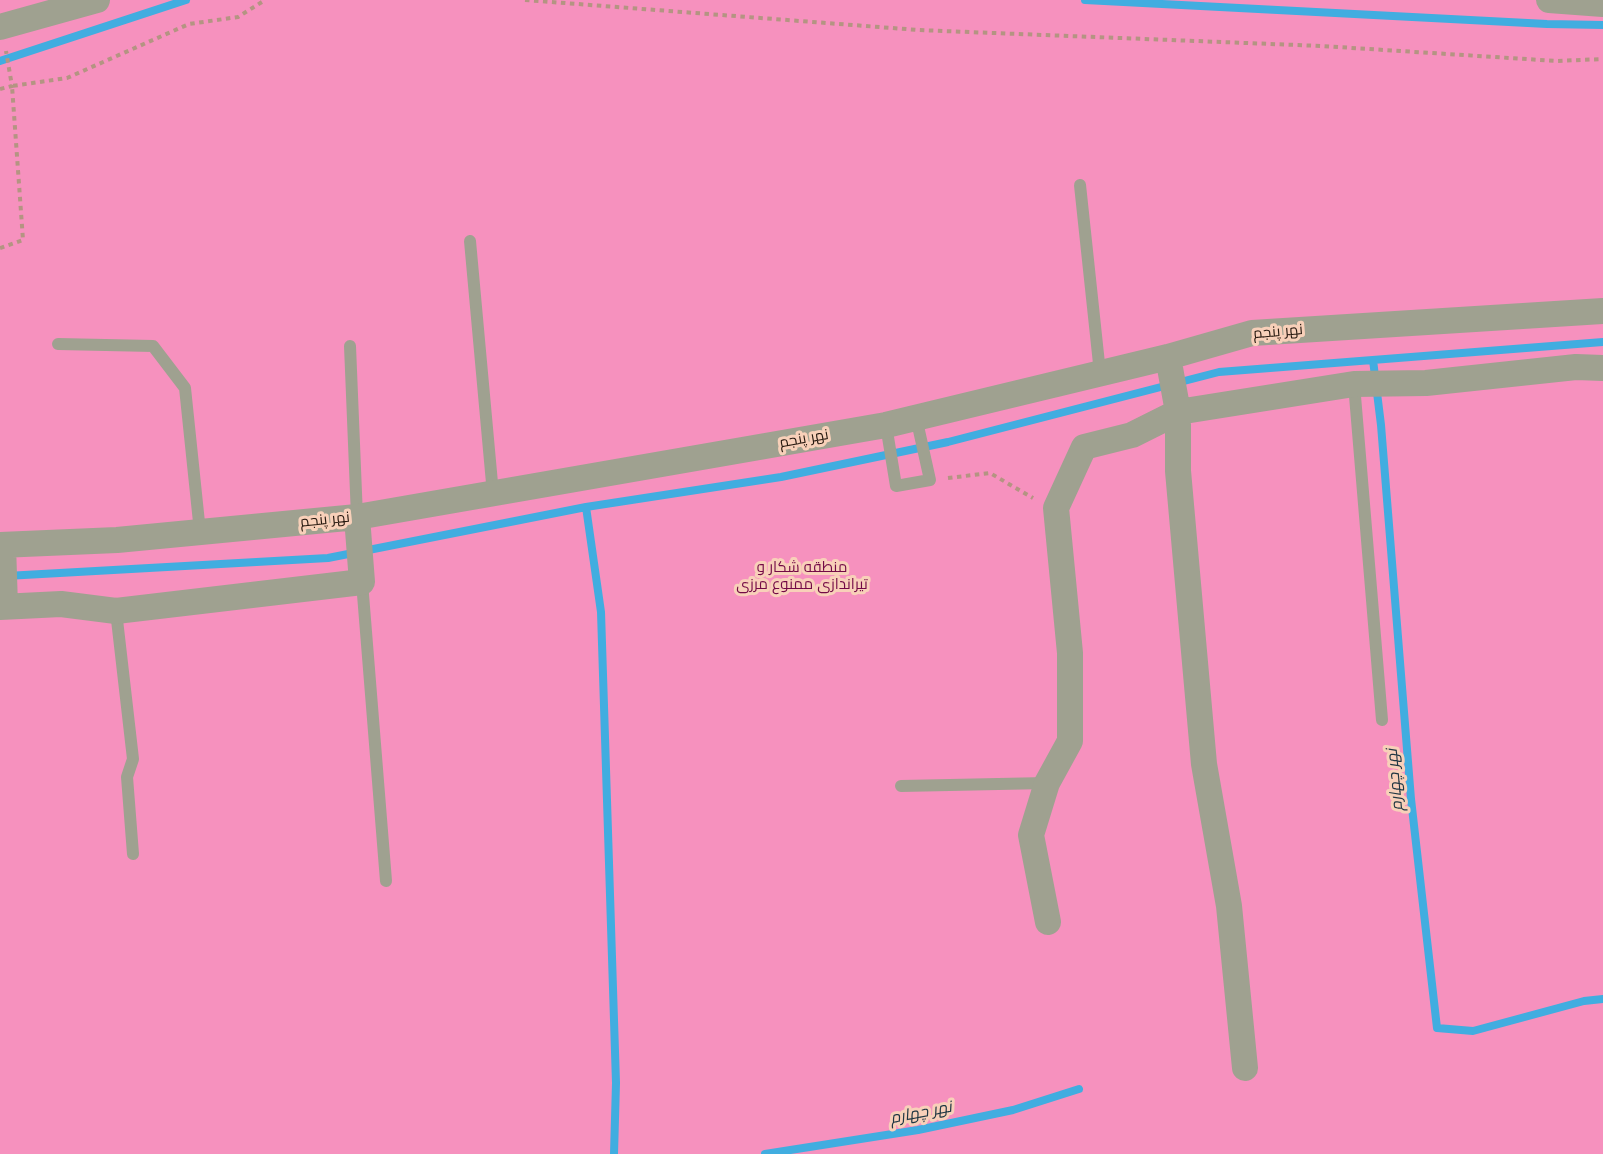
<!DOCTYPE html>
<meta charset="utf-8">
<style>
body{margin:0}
canvas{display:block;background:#f8d0b9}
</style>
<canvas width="1603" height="1154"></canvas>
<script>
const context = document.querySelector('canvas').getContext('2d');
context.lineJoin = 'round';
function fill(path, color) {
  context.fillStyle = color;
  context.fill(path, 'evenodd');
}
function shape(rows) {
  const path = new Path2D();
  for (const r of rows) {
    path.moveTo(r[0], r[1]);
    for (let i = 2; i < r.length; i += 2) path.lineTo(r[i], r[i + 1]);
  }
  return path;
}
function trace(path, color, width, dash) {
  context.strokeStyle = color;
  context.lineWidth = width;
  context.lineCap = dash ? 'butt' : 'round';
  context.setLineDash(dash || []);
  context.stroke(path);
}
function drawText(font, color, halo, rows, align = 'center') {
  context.font = font + ' Helvetica,Cairo,sans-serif';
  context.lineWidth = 6;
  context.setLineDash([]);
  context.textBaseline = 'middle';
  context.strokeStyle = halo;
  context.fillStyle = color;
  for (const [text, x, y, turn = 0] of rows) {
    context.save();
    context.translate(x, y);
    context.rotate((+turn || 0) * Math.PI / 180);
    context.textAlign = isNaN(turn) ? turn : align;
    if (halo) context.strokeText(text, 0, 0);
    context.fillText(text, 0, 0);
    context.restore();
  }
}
fill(shape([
 [0,0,1603,0,1603,1154,0,1154]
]), '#f691be');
trace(shape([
 [1085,0,1547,24,1603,25],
 [0,61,186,0],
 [1373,360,1381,425,1411,799,1437,1028,1473,1031,1584,1001,1603,999],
 [586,507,601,612,616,1083,614,1154],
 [6,576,328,558,586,507,781,477,948,442,1219,372,1603,342],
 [765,1154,918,1130,1013,1110,1079,1089]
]), '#41ade0', 8);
trace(shape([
 [525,0,918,30,1322,46,1557,61,1603,59],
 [0,89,12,86,6,51],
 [0,248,23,240,12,86,67,78,189,24,238,17,265,0],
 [948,478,990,473,1033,498]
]), '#b49482', 4, [4.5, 4.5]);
trace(shape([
 [1080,185,1100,373],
 [470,241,493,494],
 [58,344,153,346,185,388,200,532],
 [350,346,357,517],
 [1354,384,1382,720],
 [886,425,896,486,930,480,916,417],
 [362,582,386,881],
 [116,611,133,759,127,777,133,854],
 [901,786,1047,783]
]), '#9fa190', 12);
trace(shape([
 [1549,0,1603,4],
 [0,27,97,0],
 [1168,357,1178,412,1354,384,1426,383,1576,367,1603,368],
 [0,545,117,540,357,517,886,425,1168,357,1252,333,1603,311],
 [3,545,5,606],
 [0,607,61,604,116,611,362,582,357,517],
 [1048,922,1031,835,1047,783,1070,741,1070,653,1056,508,1084,447,1132,435,1178,412,1178,471,1204,764,1229,906,1245,1068]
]), '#9fa190', 26);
drawText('15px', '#26180f', '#f8d0b9', [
 ["نهر پنجم",1278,332,-5],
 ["نهر پنجم",804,439,-10],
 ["نهر پنجم",325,520,-6]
]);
drawText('15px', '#730946', '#f8d0b9', [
 ["منطقه شکار و",802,568],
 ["تیراندازی ممنوع مرزی",802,585]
]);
drawText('italic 16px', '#203743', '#f8d0b9', [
 ["نهر چهارم",1395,780,-95],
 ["نهر چهارم",921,1113,-11]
]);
</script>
